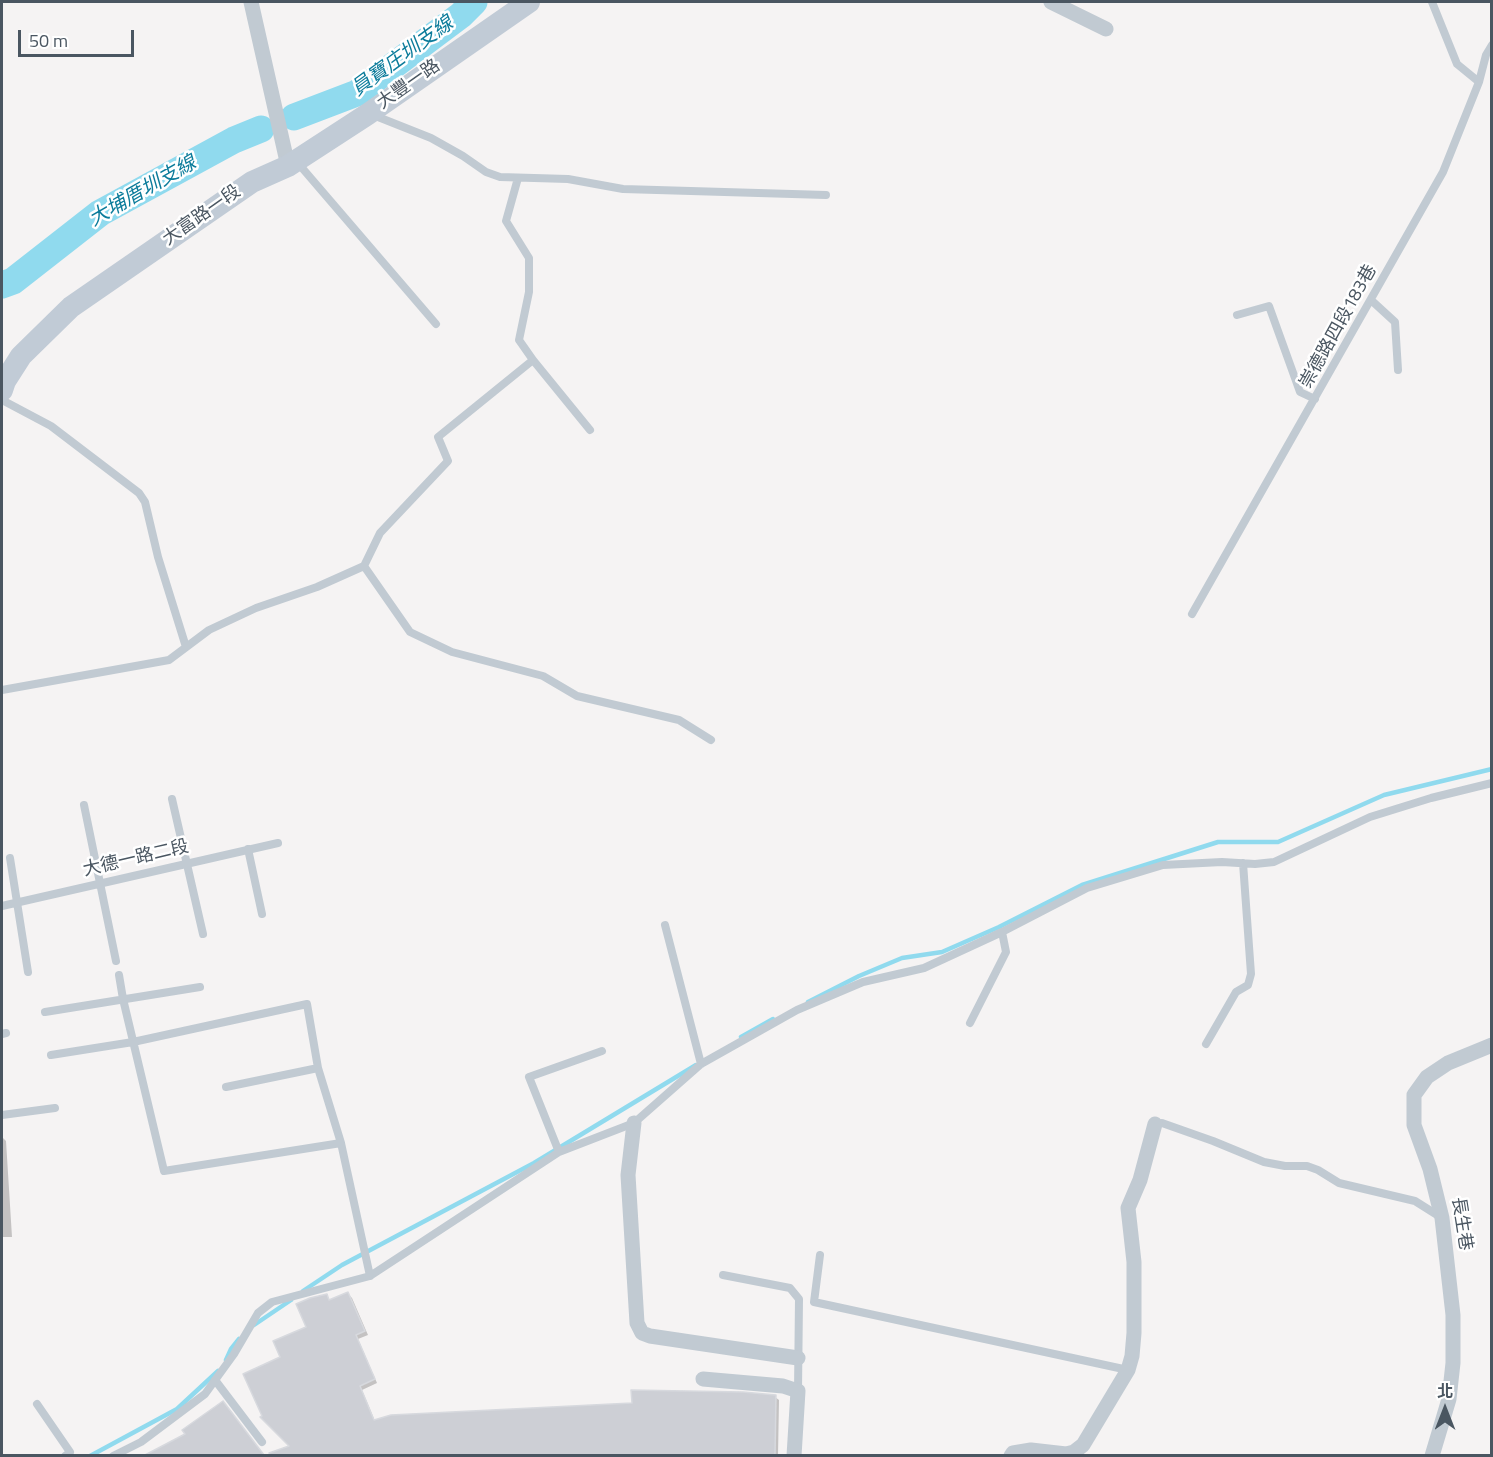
<!DOCTYPE html>
<meta charset="utf-8">
<style>
body{margin:0}
#map{position:relative;width:1493px;height:1457px;overflow:hidden;background:#f5f3f3;font-family:"Titillium Web","Noto Sans TC",sans-serif}
canvas{display:block}
.frame{position:absolute;inset:0;border:3px solid #4a5661;pointer-events:none}
.north{position:absolute;left:1415px;top:1379px;width:60px;height:60px;-webkit-text-stroke:4px #fff;paint-order:stroke;rotate:0deg;font-size:16px;font-weight:700;line-height:24px;text-align:center;color:#4a5661}
.north::after{content:'';display:block;margin:auto;width:21px;height:27px;background:#4a5661;clip-path:polygon(50% 0,100% 100%,50% 72%,0 100%)}
.scale{position:absolute;left:18px;top:30px;width:116px;height:27px;box-sizing:border-box;border:3px solid #4a5661;border-top:0;padding-left:8px;font-size:18px;line-height:21px;white-space:nowrap;color:#4a5661;-webkit-text-stroke:4px #fff;paint-order:stroke}
</style>
<div id="map">
<canvas width="1493" height="1457"></canvas>
<div class="frame"></div>
<div class="north">北</div>
<div class="scale">50 m</div>
</div>
<script>
const context = document.querySelector('canvas').getContext('2d');
context.lineJoin = 'round';
function fill(path, color) {
  context.fillStyle = color;
  context.fill(path, 'evenodd');
}
function shape(rows) {
  const path = new Path2D();
  for (const r of rows) {
    path.moveTo(r[0], r[1]);
    for (let i = 2; i < r.length; i += 2) path.lineTo(r[i], r[i + 1]);
  }
  return path;
}
function trace(path, color, width, dash) {
  context.strokeStyle = color;
  context.lineWidth = width;
  context.lineCap = dash ? 'butt' : 'round';
  context.setLineDash(dash || []);
  context.stroke(path);
}
function drawText(font, color, halo, rows, align = 'center') {
  context.font = font + ' "Titillium Web","Noto Sans TC",sans-serif';
  context.lineWidth = 5;
  context.setLineDash([]);
  context.textBaseline = 'middle';
  context.strokeStyle = halo;
  context.fillStyle = color;
  for (const [text, x, y, turn = 0] of rows) {
    context.save();
    context.translate(x, y);
    context.rotate((+turn || 0) * Math.PI / 180);
    context.textAlign = isNaN(turn) ? turn : align;
    if (halo) context.strokeText(text, 0, 0);
    context.fillText(text, 0, 0);
    context.restore();
  }
}
fill(shape([
 [2,1137,6,1141,12,1237,2,1237],
 [348,1294,352,1298,368,1335,358,1339,377,1383,362,1390,375,1421,775,1397,779,1400,778,1456,265,1456,292,1447,281,1358,308,1328,326,1295,331,1301],
 [227,1406,263,1456,156,1456,155,1452,187,1435]
]), '#0003');
trace(shape([
 [808,1002,859,976,902,958,942,952,999,927,1082,885,1218,842,1278,842,1384,795,1492,769],
 [741,1037,773,1019],
 [303,1291,342,1265,534,1163,696,1065],
 [254,1325,291,1300],
 [226,1360,231,1349,239,1339],
 [90,1456,177,1409,218,1371]
]), '#90daee', 4.5);
trace(shape([
 [294,117,357,93,461,15,474,2],
 [2,285,13,281,100,213,234,140,261,129]
]), '#90daee', 27);
const building = shape([
 [348,1292,365,1331,356,1335,375,1379,360,1386,374,1420,391,1415,632,1403,631,1390,743,1392,776,1395,775,1455,270,1455,269,1453,289,1446,260,1417,262,1416,243,1374,280,1357,273,1341,306,1327,296,1304,310,1298,327,1294,329,1300,348,1292],
 [223,1401,264,1455,145,1455,185,1434,182,1430,223,1401]
]);
fill(building, '#cdcfd5');
trace(building, '#d7d9de', 1.5);
trace(shape([
 [1432,2,1457,64,1479,82],
 [373,115,431,138,463,156,486,172,500,177,568,179,623,189,826,195],
 [297,162,436,324],
 [518,178,506,221,529,258,529,292,519,340,533,360,590,430],
 [1371,300,1395,322,1398,370],
 [1237,315,1269,306,1300,392,1315,399],
 [2,400,51,426,139,493,145,502,158,557,186,647],
 [364,566,410,632,452,652,543,676,577,696,679,720,711,740],
 [1192,614,1443,172,1479,82,1486,55,1492,45],
 [2,690,169,660,209,630,256,608,317,587,364,566,380,533,448,461,438,437,533,360],
 [172,799,203,934],
 [84,805,116,961],
 [248,849,262,914],
 [10,858,28,972],
 [2,906,278,843],
 [665,925,701,1064],
 [119,975,123,999,164,1171,341,1143,370,1276],
 [45,1012,200,987],
 [970,1023,1006,952,1002,932],
 [2,1034,6,1033],
 [1206,1044,1236,992,1248,985,1251,974,1243,863],
 [51,1055,133,1042,307,1004,318,1068,341,1143],
 [226,1087,318,1068],
 [2,1115,55,1108],
 [1162,1123,1213,1141,1264,1162,1285,1166,1307,1166,1318,1170,1339,1183,1415,1201,1442,1218],
 [559,1152,529,1077,602,1051],
 [820,1255,814,1302,1128,1370],
 [723,1275,790,1288,799,1299,798,1391],
 [215,1380,262,1442],
 [37,1404,70,1452,65,1456],
 [113,1456,141,1442,205,1394,234,1354,258,1313,272,1302,370,1276,559,1152,634,1123,701,1064,797,1010,863,982,924,968,1002,932,1087,888,1163,865,1222,862,1255,864,1274,862,1370,817,1431,798,1492,783]
]), '#c1cad2', 8);
trace(shape([
 [251,2,288,166],
 [1051,2,1106,29],
 [634,1123,628,1175,637,1323,642,1333,650,1336,798,1358],
 [703,1379,783,1386,798,1391,794,1456],
 [1011,1456,1013,1453,1031,1450,1066,1454,1074,1452,1083,1445,1128,1370,1132,1356,1134,1333,1134,1262,1128,1208,1140,1180,1155,1124],
 [1432,1456,1449,1399,1453,1363,1453,1315,1442,1218,1430,1169,1414,1125,1414,1095,1427,1077,1448,1063,1492,1045]
]), '#c1cad2', 15);
trace(shape([
 [2,390,5,381,21,356,71,307,252,182,288,166,368,114,529,2]
]), '#c1cbd6', 22);
drawText('18px', '#4a5661', '#fff', [
 ["大豐一路",409,85,-35],
 ["大富路一段",202,216,-35],
 ["崇德路四段183巷",1339,327,-61],
 ["大德一路二段",136,859,-13],
 ["長生巷",1461,1224,81]
]);
drawText('italic 20px', '#0c7c9b', '#fff', [
 ["員寶庄圳支線",403,57,-36],
 ["大埔厝圳支線",143,192,-30]
]);
</script>
